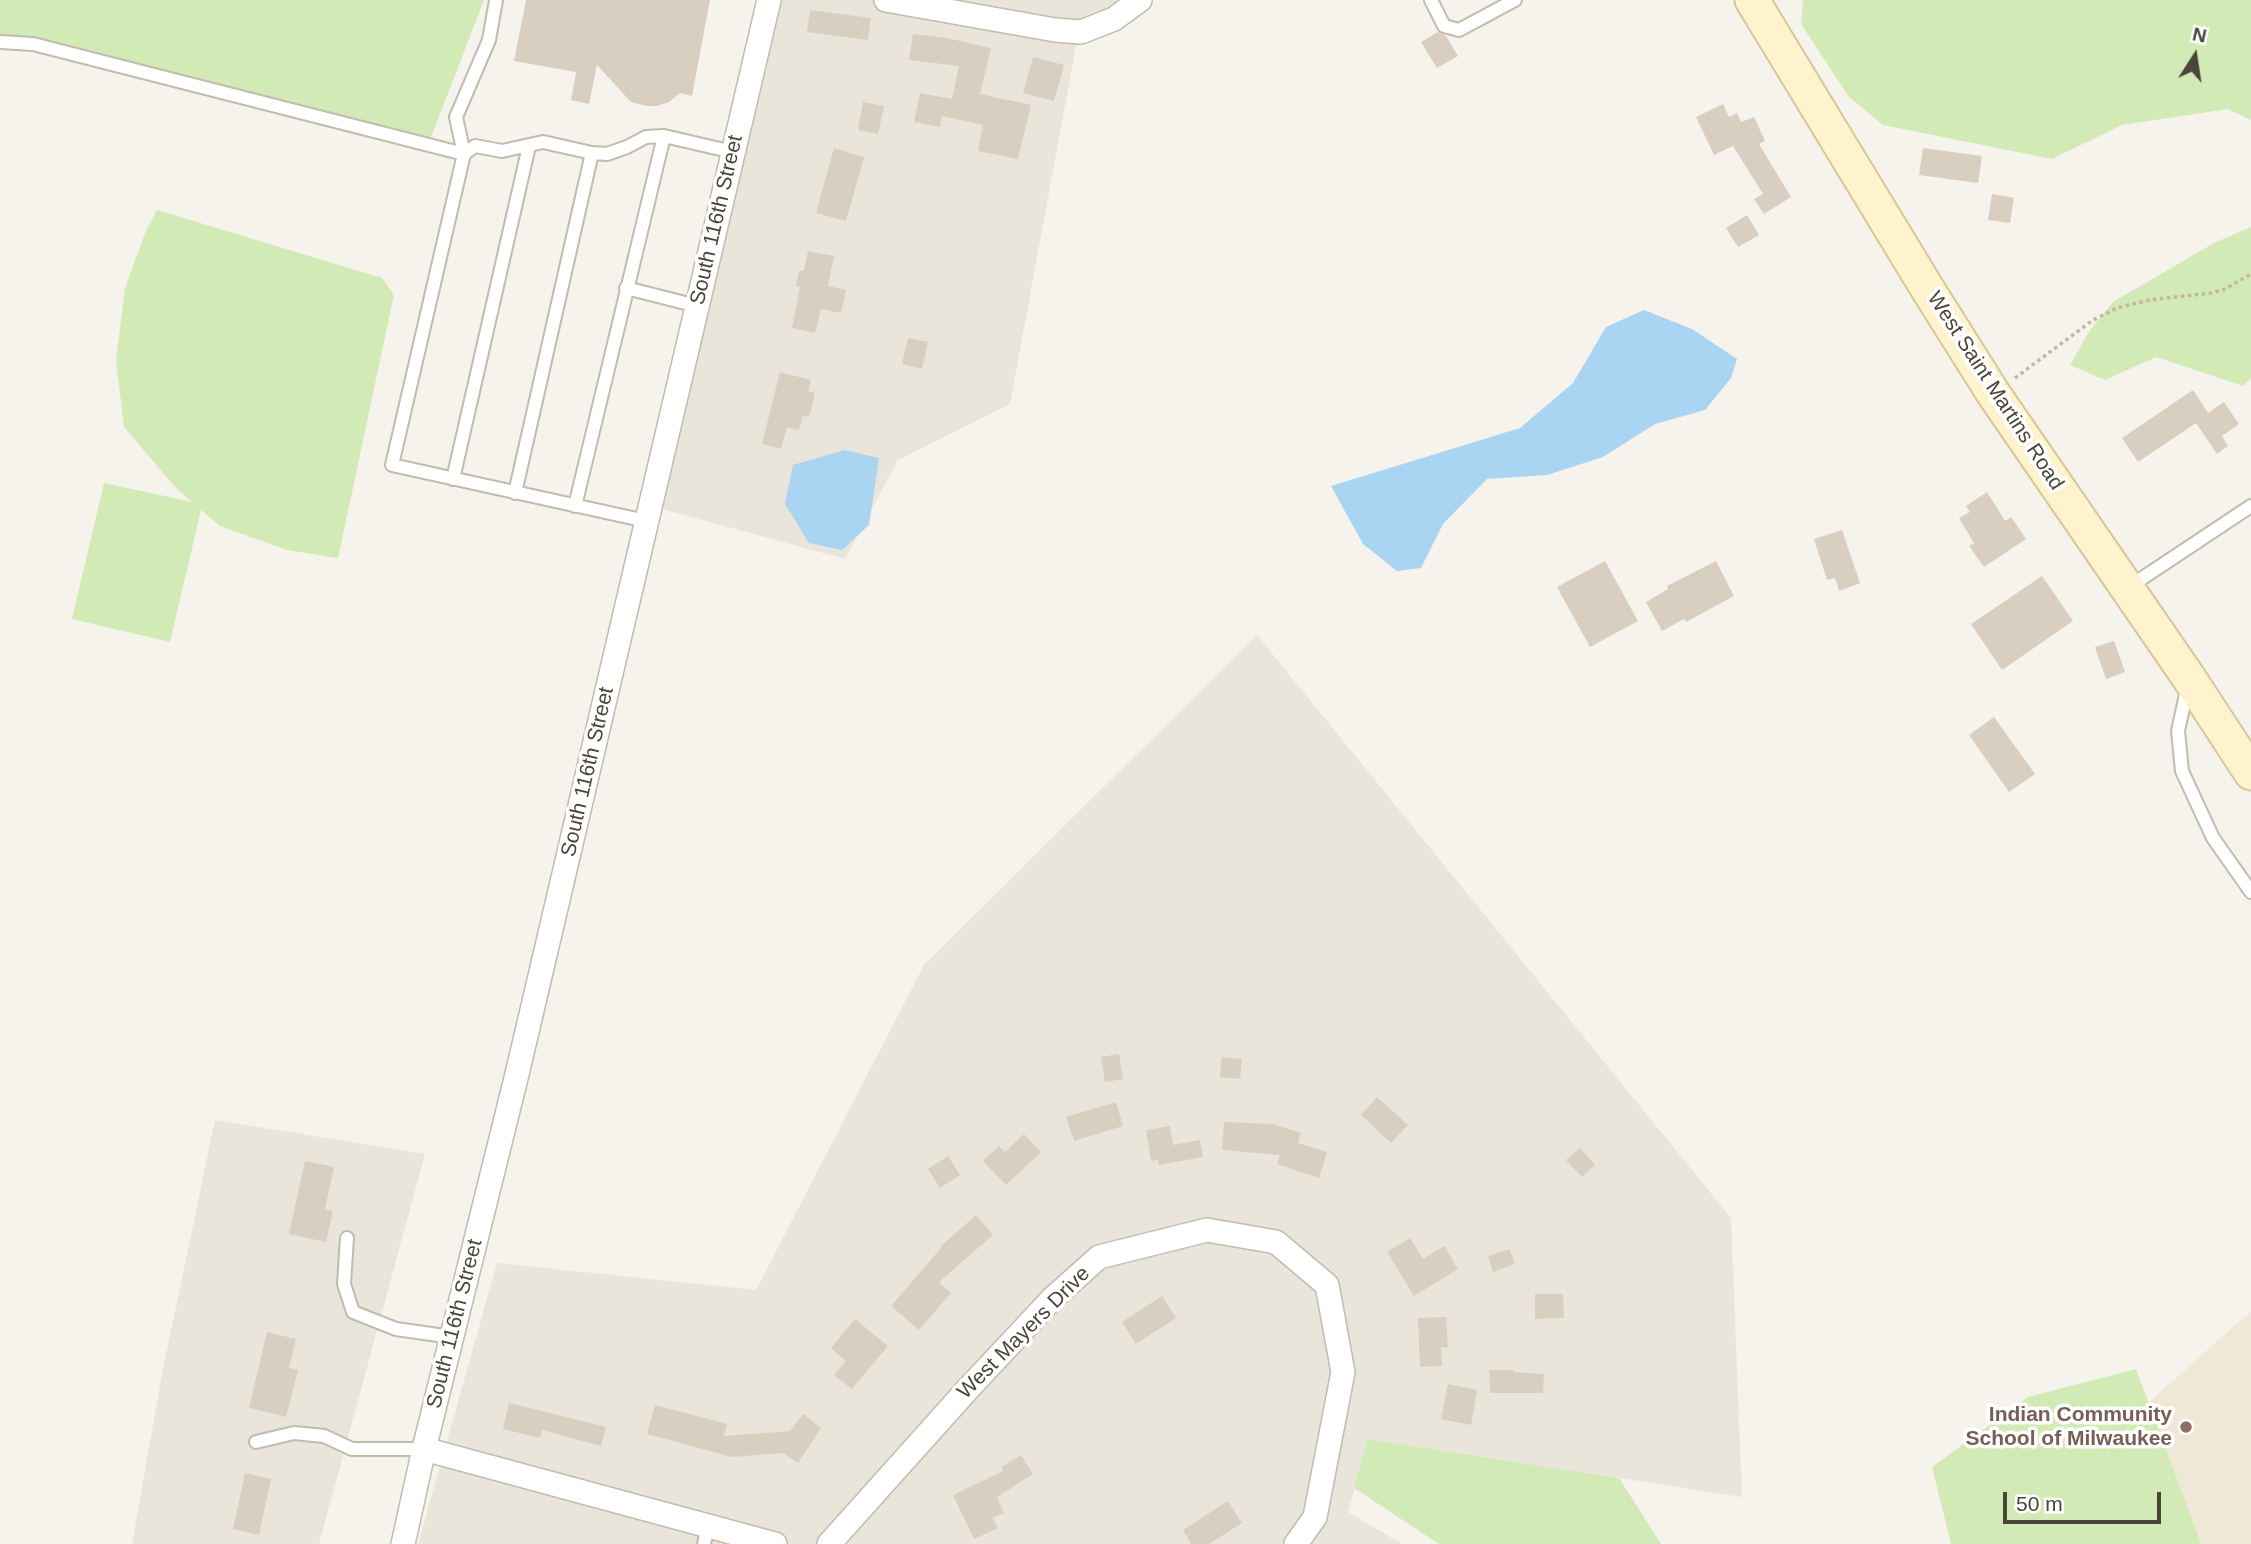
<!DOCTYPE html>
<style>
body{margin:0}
#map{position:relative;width:2251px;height:1544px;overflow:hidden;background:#f6f3ec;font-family:Arial,sans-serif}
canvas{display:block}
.north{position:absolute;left:2160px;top:21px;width:70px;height:70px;-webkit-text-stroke:5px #fff;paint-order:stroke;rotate:12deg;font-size:19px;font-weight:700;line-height:28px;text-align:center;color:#4b4439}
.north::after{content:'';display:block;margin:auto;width:24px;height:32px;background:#4b4439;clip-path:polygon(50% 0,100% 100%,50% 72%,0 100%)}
.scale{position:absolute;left:2003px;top:1492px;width:158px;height:32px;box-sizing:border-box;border:4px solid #4b4439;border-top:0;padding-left:9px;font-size:21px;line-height:24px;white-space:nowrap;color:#4b4439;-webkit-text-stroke:5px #fff;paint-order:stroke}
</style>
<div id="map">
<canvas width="2251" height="1544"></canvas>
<div class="north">N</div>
<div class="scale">50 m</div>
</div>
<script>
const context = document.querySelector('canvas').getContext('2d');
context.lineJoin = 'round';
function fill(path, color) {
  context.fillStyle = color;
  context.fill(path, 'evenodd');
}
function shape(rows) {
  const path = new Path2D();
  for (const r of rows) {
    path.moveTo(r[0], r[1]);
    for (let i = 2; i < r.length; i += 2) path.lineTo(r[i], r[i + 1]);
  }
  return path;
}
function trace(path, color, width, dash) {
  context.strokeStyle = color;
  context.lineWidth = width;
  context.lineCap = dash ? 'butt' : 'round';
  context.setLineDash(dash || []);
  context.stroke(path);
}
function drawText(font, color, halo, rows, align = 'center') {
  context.font = font + ' Arial,sans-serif';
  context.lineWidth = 7;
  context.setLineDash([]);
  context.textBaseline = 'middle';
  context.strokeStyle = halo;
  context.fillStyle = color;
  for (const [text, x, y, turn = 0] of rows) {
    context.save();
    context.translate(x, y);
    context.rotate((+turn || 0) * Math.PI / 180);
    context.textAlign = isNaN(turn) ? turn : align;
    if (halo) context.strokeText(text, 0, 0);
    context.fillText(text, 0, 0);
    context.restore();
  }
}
fill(shape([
 [782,0,1125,0,1107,14,1080,24,1010,404,898,460,845,559,662,509],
 [1257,635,1731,1218,1742,1497,1368,1439,1348,1512,1402,1544,418,1544,497,1263,756,1290,924,965],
 [215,1120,425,1154,319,1544,132,1544,162,1374]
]), '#eae5da');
fill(shape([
 [2251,1311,2251,1544,1990,1544]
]), '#efe8d6');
fill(shape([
 [0,0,484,0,430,140,0,38],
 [1803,0,2251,0,2251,120,2228,109,2122,125,2052,159,1883,125,1849,97,1801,24],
 [157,210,382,278,394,295,338,558,287,550,220,526,201,510,170,642,72,619,104,483,192,502,176,488,124,427,116,360,125,288,146,231],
 [2251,227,2251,378,2243,386,2156,357,2105,380,2070,365,2090,330,2113,302,2214,243],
 [2136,1369,2201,1544,1951,1544,1932,1467,2028,1397],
 [1368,1439,1619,1478,1661,1544,1439,1544,1354,1488]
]), '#d2eab5');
fill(shape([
 [1644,310,1692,329,1737,359,1731,378,1705,410,1655,424,1603,457,1547,475,1487,479,1443,524,1421,568,1397,571,1363,544,1331,486,1520,428,1573,383,1606,327],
 [845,450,879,458,869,525,842,550,809,543,785,504,793,465]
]), '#a9d4f2');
fill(shape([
 [526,0,710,0,692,96,680,93,669,102,657,106,647,106,631,102,597,65,589,104,571,100,576,72,514,61],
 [810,10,871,18,868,40,807,32],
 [1438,32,1446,36,1458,56,1437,68,1421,42],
 [913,34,947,38,991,48,980,94,1031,105,1018,159,978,151,983,125,942,116,940,127,914,122,920,93,952,99,959,66,909,60],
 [1033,57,1064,65,1054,101,1023,93],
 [863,102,884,106,878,134,858,130],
 [1723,104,1729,117,1737,113,1741,122,1754,117,1765,141,1759,144,1791,197,1764,214,1754,199,1763,194,1733,146,1714,155,1696,117],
 [834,148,864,157,846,221,816,213],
 [1923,148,1982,156,1978,183,1919,175],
 [1992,194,2014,198,2010,223,1988,220],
 [1747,215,1759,235,1738,247,1726,228],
 [808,251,834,256,828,286,846,290,841,313,821,309,815,333,792,328,800,287,796,286,799,271,804,271],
 [908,338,928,342,922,369,902,364],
 [780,372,811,380,808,391,815,393,809,417,803,416,799,430,787,427,781,449,762,444],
 [2193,390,2208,413,2224,402,2239,424,2222,436,2228,446,2217,454,2196,423,2138,462,2122,438],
 [1987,492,2005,521,2011,517,2026,539,1984,567,1969,546,1974,543,1959,518,1970,512,1966,506],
 [1842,530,1860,583,1839,591,1835,578,1827,580,1814,539],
 [1605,561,1638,621,1590,647,1557,587],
 [1716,561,1734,596,1686,622,1684,619,1662,631,1646,602,1668,589,1667,586],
 [2042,576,2073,621,2002,670,1971,624],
 [2114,641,2125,672,2106,679,2095,647],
 [1994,717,2035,774,2009,792,1969,735],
 [1119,1054,1123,1079,1105,1082,1101,1057],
 [1222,1057,1242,1059,1240,1079,1220,1077],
 [1377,1097,1408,1125,1391,1143,1361,1115],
 [1116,1102,1123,1126,1074,1141,1066,1117],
 [1224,1122,1273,1124,1301,1133,1298,1143,1327,1152,1319,1178,1277,1164,1280,1155,1222,1150],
 [1170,1126,1173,1145,1200,1140,1203,1157,1159,1165,1158,1160,1151,1161,1146,1130],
 [1024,1134,1041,1152,1006,1185,983,1161,999,1146,1005,1152],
 [1580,1148,1595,1165,1582,1177,1566,1160],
 [948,1156,960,1175,940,1188,928,1169],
 [305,1161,334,1167,325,1209,333,1211,326,1242,289,1234],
 [976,1215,993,1235,939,1282,951,1293,919,1330,891,1306,941,1248,940,1247],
 [1410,1238,1423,1259,1444,1246,1458,1269,1414,1296,1387,1252],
 [1510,1249,1515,1264,1493,1272,1488,1256],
 [1535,1294,1563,1294,1564,1318,1535,1319],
 [1162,1296,1176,1318,1136,1344,1122,1322],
 [1446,1317,1448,1347,1441,1347,1442,1366,1420,1367,1418,1318],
 [855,1319,888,1346,852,1389,834,1375,846,1361,831,1348],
 [267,1332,296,1339,289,1368,298,1370,286,1417,249,1408],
 [1489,1370,1514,1370,1514,1372,1544,1374,1543,1393,1490,1393],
 [1448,1384,1477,1390,1471,1425,1441,1419],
 [509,1403,606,1427,601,1446,542,1430,540,1438,503,1429],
 [655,1405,727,1424,724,1436,790,1431,803,1414,821,1428,798,1463,783,1453,732,1457,647,1434],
 [1021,1455,1033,1474,997,1497,1004,1513,992,1518,998,1528,974,1539,953,1495,1003,1471,1001,1467],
 [245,1473,271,1479,259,1535,233,1529],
 [1228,1501,1242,1523,1209,1544,1191,1544,1183,1530]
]), '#d8cfc1');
const lane = shape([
 [1431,0,1444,26,1459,30,1515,0],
 [0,42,33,44,464,154,456,117,489,40,496,0],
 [626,288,697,306],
 [453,479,529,146],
 [515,493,592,153],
 [575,506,664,136],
 [646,521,392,465,464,154,475,146,502,151,543,142,592,153,607,154,627,147,646,137,664,136,733,152],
 [2129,587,2251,506],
 [2188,685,2178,731,2182,771,2213,838,2251,892],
 [347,1238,344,1284,353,1312,396,1329,452,1337],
 [256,1442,294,1433,324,1436,352,1449,424,1449],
 [704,1544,708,1526]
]);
const street = shape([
 [886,0,1055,30,1081,32,1114,19,1140,0],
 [424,1449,775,1544],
 [403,1544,424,1449,518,1070,769,0],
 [829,1544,967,1390,1052,1299,1099,1257,1207,1230,1276,1242,1327,1285,1343,1372,1315,1517,1296,1544]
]);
const secondary = shape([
 [1752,0,1927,288,1993,393,2189,678,2251,773]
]);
trace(lane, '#c2bbae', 16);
trace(street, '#c2bbae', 26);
trace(secondary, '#d6c79b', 37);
trace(shape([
 [2015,378,2093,320,2117,308,2149,300,2211,293,2225,289,2251,274]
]), '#c4b79f', 3.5, [3.5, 3.5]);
trace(lane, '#fff', 12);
trace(street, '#fff', 23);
trace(secondary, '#fff3cd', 33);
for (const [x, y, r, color] of [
 [2186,1427,7,"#8d6e63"]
]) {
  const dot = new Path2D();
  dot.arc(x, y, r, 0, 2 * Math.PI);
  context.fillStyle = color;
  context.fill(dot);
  trace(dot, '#fff', 2.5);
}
drawText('21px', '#4b4439', '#fff', [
 ["South 116th Street",717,220,-77],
 ["West Saint Martins Road",1995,391,57],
 ["South 116th Street",588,772,-77],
 ["South 116th Street",455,1324,-76],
 ["West Mayers Drive",1024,1333,-45]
]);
drawText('bold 21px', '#785e54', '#fff', [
 ["Indian Community",2172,1415],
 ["School of Milwaukee",2172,1439]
], 'right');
</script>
